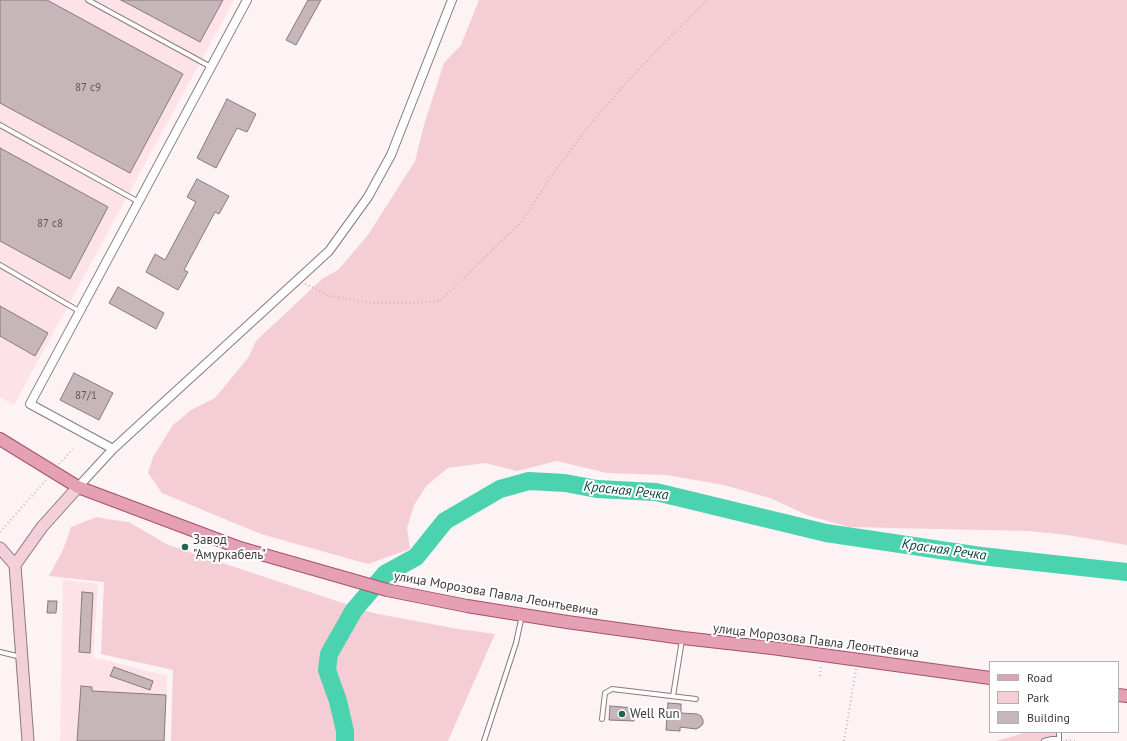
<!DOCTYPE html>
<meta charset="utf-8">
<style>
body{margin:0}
#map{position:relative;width:1127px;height:741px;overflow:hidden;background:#fdf2f4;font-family:"PT Sans",sans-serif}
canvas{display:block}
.legend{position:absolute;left:989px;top:661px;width:130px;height:72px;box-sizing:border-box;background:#fff;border:1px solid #b3b0b1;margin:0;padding:5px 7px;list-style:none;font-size:12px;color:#40393b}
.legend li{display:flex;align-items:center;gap:8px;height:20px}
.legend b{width:20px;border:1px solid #b3b0b1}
</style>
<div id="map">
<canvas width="1127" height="741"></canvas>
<ul class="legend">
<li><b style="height:5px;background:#e6a0b4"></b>Road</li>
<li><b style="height:11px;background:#f4cdd5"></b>Park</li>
<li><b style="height:11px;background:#c7b6b9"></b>Building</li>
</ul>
</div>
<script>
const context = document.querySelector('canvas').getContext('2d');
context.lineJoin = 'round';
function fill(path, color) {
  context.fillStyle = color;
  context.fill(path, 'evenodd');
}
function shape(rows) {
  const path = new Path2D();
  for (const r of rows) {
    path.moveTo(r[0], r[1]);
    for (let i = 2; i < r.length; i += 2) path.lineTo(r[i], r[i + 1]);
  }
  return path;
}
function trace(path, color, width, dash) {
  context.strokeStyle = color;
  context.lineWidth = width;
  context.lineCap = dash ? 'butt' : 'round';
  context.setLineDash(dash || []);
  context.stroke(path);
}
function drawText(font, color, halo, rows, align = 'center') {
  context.font = font + ' "PT Sans",sans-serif';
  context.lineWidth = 4;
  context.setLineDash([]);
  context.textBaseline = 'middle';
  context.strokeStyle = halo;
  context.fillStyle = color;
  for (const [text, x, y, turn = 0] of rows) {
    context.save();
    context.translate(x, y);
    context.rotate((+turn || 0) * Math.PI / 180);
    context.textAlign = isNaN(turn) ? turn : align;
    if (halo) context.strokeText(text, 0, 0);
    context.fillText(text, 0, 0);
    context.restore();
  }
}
fill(shape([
 [0,0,234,0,14,405,0,397],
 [63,580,98,584,93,657,167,676,165,741,60,741]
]), '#fde2e7');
fill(shape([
 [479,0,1127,0,1127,545,1068,535,1029,531,849,527,807,515,770,498,724,485,666,475,607,473,557,461,517,471,485,463,448,468,427,485,414,505,407,528,410,549,368,564,261,534,162,493,148,473,153,457,173,425,191,410,215,398,248,358,256,341,322,279,338,270,368,235,415,161,424,125,444,63,461,45],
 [97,517,112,520,129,522,168,545,373,613,458,629,495,634,448,741,171,741,173,670,101,654,104,582,49,576,63,550,71,527],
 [1028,732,1057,732,1059,741,996,741]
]), '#f4cdd5');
trace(shape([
 [345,741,345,731,338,701,327,670,329,654,354,610,385,574,416,557,445,521,500,489,529,481,565,483,597,489,656,492,826,533,981,556,1127,572]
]), '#4bd3af', 18);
const building = shape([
 [0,0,47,0,183,74,130,173,0,103,0,0],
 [121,0,223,0,200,42,121,0],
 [308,0,321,0,296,45,286,40,308,0],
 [227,99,256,114,247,132,237,128,216,168,197,158,227,99],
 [0,148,108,207,70,279,0,241,0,148],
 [197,179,229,196,219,214,215,212,184,270,188,272,178,290,146,272,155,254,165,260,196,202,187,197,197,179],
 [118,287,164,313,156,329,109,303,118,287],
 [0,306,48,333,35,356,0,336,0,306],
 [74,373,113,393,99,420,60,400,74,373],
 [82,592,93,593,90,653,79,652,82,592],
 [48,601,57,601,56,613,47,613,48,601],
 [114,667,153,681,150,690,110,676,114,667],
 [81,686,92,687,92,691,166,695,164,741,77,741,81,686],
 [668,703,681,704,681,713,697,714,701,716,703,720,703,724,700,727,696,729,680,727,680,731,666,730,668,703],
 [610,706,635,708,634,721,609,720,610,706]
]);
fill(building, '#c7b6b9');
trace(building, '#89797d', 1);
const lane = shape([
 [88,0,211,67],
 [0,125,139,202],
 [0,265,79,311],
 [0,652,21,657],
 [673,696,682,640],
 [602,719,605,693,612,689,696,699],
 [484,741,516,643,522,615],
 [1044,741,1052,739,1059,739],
 [1059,741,1059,732]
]);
const street = shape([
 [113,449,30,404,247,0],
 [78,487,113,449,329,251,368,197,391,155,452,0]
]);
const secondary = shape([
 [0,548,15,565],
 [28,741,15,565,42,527,78,487]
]);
const primary = shape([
 [0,439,78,487,240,548,387,590,467,606,567,622,683,638,772,648,990,678],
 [1118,695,1127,696]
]);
trace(lane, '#8a7a7d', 6);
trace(street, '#8a7a7d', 10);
trace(secondary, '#8a7a7d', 13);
trace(primary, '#a25269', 14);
trace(shape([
 [305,284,330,296,372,303,410,303,440,301,522,221,556,169,600,112,657,50,707,0],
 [59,464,73,449],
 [0,532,46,480],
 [822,645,823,638],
 [820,676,821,665],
 [1066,740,1075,741],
 [844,741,856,669]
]), '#c3b9bb', 2, [1, 3]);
trace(lane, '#fff', 4);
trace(street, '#fff', 8);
trace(secondary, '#f3cfda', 11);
trace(primary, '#e6a0b4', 12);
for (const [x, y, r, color] of [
 [185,547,4,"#236352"],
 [622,714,4,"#236352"]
]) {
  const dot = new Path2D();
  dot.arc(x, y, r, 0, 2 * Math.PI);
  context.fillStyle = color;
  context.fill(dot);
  trace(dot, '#fff', 1.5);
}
drawText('11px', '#62585a', null, [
 ["87 с9",88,88],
 ["87 с8",50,224],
 ["87/1",86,396]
]);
drawText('13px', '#40393b', '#fff', [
 ["Завод",193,540],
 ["\"Амуркабель\"",193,555],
 ["Well Run",630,714]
], 'left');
drawText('13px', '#40393b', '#fff', [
 ["улица Морозова Павла Леонтьевича",496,594,10],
 ["улица Морозова Павла Леонтьевича",816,641,7]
]);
drawText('italic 14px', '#0d4839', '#fff', [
 ["Красная Речка",626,491,6],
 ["Красная Речка",944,550,8]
]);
</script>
